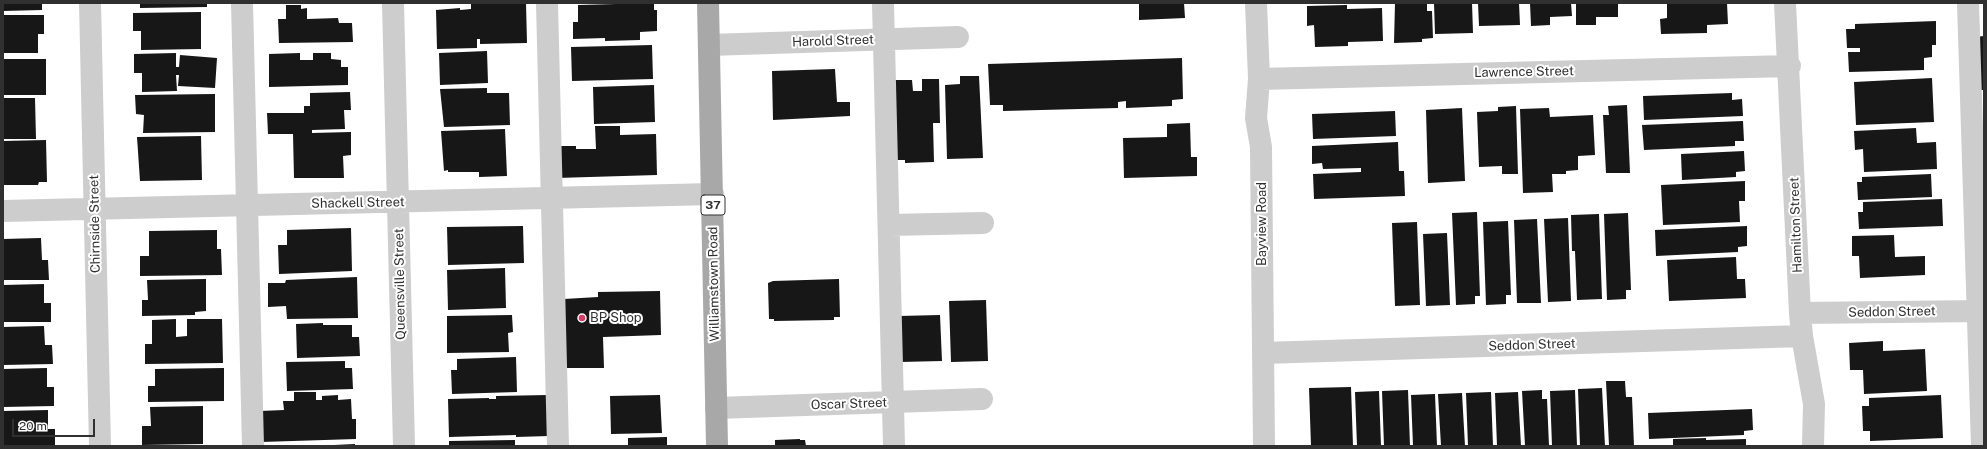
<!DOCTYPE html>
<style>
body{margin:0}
#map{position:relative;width:1987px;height:449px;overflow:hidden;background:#fff;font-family:"Public Sans",sans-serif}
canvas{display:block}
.frame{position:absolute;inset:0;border:4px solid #303030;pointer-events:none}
.scale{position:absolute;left:12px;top:419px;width:83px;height:18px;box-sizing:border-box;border:2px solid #303030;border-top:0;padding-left:5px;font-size:12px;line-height:14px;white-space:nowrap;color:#303030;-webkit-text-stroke:3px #fff;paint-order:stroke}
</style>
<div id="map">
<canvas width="1987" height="449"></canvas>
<div class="frame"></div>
<div class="scale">20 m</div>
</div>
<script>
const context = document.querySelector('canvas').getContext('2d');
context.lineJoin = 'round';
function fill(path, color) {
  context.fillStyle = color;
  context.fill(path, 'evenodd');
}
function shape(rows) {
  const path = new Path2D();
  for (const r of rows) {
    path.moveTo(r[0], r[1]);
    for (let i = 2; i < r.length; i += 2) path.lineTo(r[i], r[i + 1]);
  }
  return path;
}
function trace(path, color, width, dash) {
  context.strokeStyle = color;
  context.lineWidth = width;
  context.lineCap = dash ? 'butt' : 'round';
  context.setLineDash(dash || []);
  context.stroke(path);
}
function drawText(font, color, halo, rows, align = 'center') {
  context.font = font + ' "Public Sans",sans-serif';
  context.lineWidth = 4;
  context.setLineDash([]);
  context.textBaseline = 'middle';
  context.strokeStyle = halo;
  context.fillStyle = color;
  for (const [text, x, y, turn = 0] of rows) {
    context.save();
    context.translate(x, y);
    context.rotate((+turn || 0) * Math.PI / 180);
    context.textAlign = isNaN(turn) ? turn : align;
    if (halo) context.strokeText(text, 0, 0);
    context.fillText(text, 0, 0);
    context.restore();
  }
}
fill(shape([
 [3,3,42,3,42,10,3,11],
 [140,3,207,3,207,7,140,8],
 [526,3,527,43,480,44,480,39,477,39,477,48,437,49,436,10,460,8,460,10,471,9,471,4],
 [654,3,654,10,657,10,657,31,640,32,640,40,605,41,605,38,573,39,573,22,578,22,578,5],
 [1139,3,1184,3,1185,18,1139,20],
 [1395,3,1427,3,1427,11,1432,11,1433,38,1422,39,1422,42,1394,43],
 [1434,3,1472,3,1473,33,1435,34],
 [1478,3,1519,3,1520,25,1479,26],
 [1530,3,1571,3,1572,16,1550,17,1550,25,1531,26],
 [1576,3,1618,3,1618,17,1596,17,1596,25,1576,25],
 [1667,3,1727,3,1728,24,1707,25,1707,33,1661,34,1660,19,1667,18],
 [286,5,301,5,301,9,307,8,307,19,338,18,339,23,352,23,353,42,279,43,278,19,286,19],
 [1347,5,1347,9,1382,8,1383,41,1348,42,1348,46,1315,47,1314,25,1307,26,1307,6],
 [201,12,201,49,141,50,141,31,133,31,133,13],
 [3,15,44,15,44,34,38,34,38,53,3,53],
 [1936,21,1936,45,1932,45,1932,57,1924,58,1924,70,1849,72,1848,52,1860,52,1860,48,1847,48,1846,29,1855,29,1855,24],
 [1984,36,1984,90,1977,90,1975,37],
 [652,45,653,79,572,81,571,47],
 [487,51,488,83,440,85,439,53],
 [176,53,176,67,179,67,180,55,217,58,215,88,178,86,179,75,176,75,177,91,142,92,142,73,134,73,134,54],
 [300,53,300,60,313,60,313,53,331,53,331,59,341,60,341,67,348,67,348,85,269,87,269,54],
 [1182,58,1183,99,1172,100,1172,106,1126,108,1126,101,1118,102,1118,108,1003,111,1003,105,990,105,988,64],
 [3,59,46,59,46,95,3,95],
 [835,69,837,102,850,102,850,116,773,120,772,71],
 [960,76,979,76,983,158,947,159,945,85,960,84],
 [1932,78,1934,122,1856,125,1854,82],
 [922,79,939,79,940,123,933,123,934,162,905,163,905,160,892,160,894,80,912,80,913,91,922,91],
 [654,85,655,122,594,124,593,87],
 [487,88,487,93,509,93,510,125,444,127,440,89],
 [350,92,351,110,344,110,345,129,312,130,312,133,351,132,351,155,343,156,344,178,294,178,293,134,268,134,267,113,304,113,304,106,310,106,310,93],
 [1732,93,1732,100,1742,99,1743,116,1644,120,1643,96],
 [215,94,215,132,143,133,144,115,136,114,135,95],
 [3,98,35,98,36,139,3,139],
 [1627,105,1630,173,1606,173,1603,115,1609,115,1608,106],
 [1516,106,1518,174,1502,174,1502,166,1479,167,1477,112,1498,111,1498,107],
 [1462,108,1465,181,1428,183,1426,110],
 [1549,108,1550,117,1593,115,1595,155,1578,156,1578,170,1566,171,1566,174,1552,174,1553,192,1523,193,1520,109],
 [1395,111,1396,136,1313,139,1312,114],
 [1743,121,1744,141,1735,141,1735,146,1644,150,1642,125],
 [1190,123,1191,157,1197,157,1197,176,1124,178,1123,138,1167,137,1167,124],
 [595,126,620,126,620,135,656,134,657,175,556,178,555,146,576,146,576,149,596,149],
 [1916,128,1917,143,1936,142,1937,169,1864,172,1863,149,1855,150,1854,131],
 [505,129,507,176,479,177,479,172,448,172,448,170,444,171,441,131],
 [201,136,202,180,140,181,137,137],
 [46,140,47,182,39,182,38,185,3,185,3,141],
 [1398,142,1399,171,1404,171,1405,196,1314,199,1313,174,1361,172,1361,168,1323,169,1322,163,1312,164,1312,146],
 [1744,151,1745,171,1736,172,1736,177,1682,180,1681,154],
 [1931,174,1932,197,1858,200,1857,182,1862,182,1862,177],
 [1745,181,1745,201,1739,201,1740,222,1663,225,1661,185],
 [1942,199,1943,226,1859,229,1858,212,1863,212,1863,202],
 [1477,212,1480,296,1475,296,1475,304,1456,305,1452,213],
 [1628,213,1631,290,1626,290,1626,299,1607,300,1604,214],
 [1599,214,1602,299,1577,300,1575,251,1572,251,1571,215],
 [1568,218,1571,301,1548,302,1544,219],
 [1537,219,1541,303,1517,303,1514,220],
 [1508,221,1511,295,1506,295,1506,304,1486,305,1483,222],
 [1417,222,1420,305,1395,306,1392,223],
 [523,226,524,263,448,265,447,227],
 [1747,226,1747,246,1738,247,1738,252,1656,256,1655,230],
 [351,228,352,271,279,274,278,245,287,245,287,230],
 [217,230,217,249,221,249,222,275,140,276,140,256,149,256,149,231],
 [1447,233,1450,305,1426,306,1423,234],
 [1894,235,1895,257,1925,256,1925,275,1860,278,1859,256,1852,256,1852,236],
 [41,238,42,260,48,260,49,280,3,280,3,239],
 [1736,257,1737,279,1745,279,1746,298,1669,301,1667,260],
 [505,268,506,308,448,310,447,270],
 [357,277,358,318,287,319,286,306,268,307,268,283,285,283,286,280],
 [206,279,206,311,195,312,195,315,142,316,142,300,148,300,147,280],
 [839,279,840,317,834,317,834,320,774,321,774,319,769,319,768,283,773,281],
 [44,284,44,303,51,303,51,322,3,322,3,285],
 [660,291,661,335,603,337,604,368,566,368,564,299,598,297,598,292],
 [986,300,988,361,951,362,949,301],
 [512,315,513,332,508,333,509,352,447,353,447,316],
 [940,315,942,361,900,362,899,316],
 [176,319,176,337,187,336,187,319,222,319,223,363,145,364,145,344,152,344,152,320],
 [323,323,323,325,352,325,352,337,359,337,360,356,297,358,296,324],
 [44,326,45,345,52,345,53,364,3,365,3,327],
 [1883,341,1883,351,1925,349,1927,391,1864,394,1863,370,1850,370,1849,343],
 [516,357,517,392,452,394,451,370,457,370,457,359],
 [345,361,345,368,352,368,353,389,287,391,286,362],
 [47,368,47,387,54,387,54,406,3,407,3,369],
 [224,368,224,401,148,402,148,386,155,386,155,369],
 [1606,381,1625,381,1626,397,1632,397,1634,446,1609,446],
 [1351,387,1353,446,1311,446,1309,388],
 [1602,388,1605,446,1580,446,1578,389],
 [1408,390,1410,446,1384,446,1382,391],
 [1542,390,1542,399,1547,399,1549,446,1525,446,1522,391],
 [1575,390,1577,446,1552,446,1550,391],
 [1379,391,1381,446,1357,446,1355,392],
 [294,392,316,392,316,400,322,400,322,396,338,395,338,400,351,399,352,419,356,419,356,439,261,442,260,411,284,410,283,401,294,401],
 [1491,392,1493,446,1468,446,1466,393],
 [1518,392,1521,446,1497,446,1495,393],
 [1462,393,1465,446,1441,446,1438,394],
 [1435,394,1437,446,1413,446,1411,395],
 [548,395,549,436,516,437,516,435,449,437,448,399,489,398,489,399,496,399,496,396],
 [660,395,662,433,611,434,610,396],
 [1941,395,1943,438,1870,441,1870,431,1863,431,1862,406,1869,406,1869,398],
 [203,406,203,444,142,445,142,426,151,426,150,407],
 [1752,409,1753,430,1744,431,1744,435,1649,439,1648,413],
 [48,410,48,429,55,429,55,446,3,446,3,411],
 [667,437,667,446,628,446,628,438],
 [1706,438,1706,440,1746,439,1746,446,1673,446,1673,439],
 [800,439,800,440,805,440,806,446,775,446,775,440],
 [515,440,515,446,449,446,449,441],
 [355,444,355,446,334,446,334,445]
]), '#171717');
trace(shape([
 [90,3,100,446],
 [242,3,253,446],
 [393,3,404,446],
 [547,3,558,446],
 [883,3,894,446],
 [1256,3,1259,79,1256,118,1261,147,1264,446],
 [1785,3,1800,313,1802,336,1814,404,1813,446],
 [1968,3,1982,446],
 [709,45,958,37],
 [1259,79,1790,66],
 [3,211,713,194],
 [889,225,983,223],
 [1800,313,1984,311],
 [1263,353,1802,336],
 [716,408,982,399]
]), '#cdcdcd', 22);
trace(shape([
 [708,3,717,446]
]), '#a8a8a8', 22);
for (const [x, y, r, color] of [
 [582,318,4,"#df3a66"]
]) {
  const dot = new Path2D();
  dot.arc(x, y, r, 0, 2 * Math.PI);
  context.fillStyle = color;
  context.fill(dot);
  trace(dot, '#fff', 1.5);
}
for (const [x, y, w] of [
 [713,205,24]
]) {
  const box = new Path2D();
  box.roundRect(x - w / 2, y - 10, w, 20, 3);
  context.fillStyle = '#fff';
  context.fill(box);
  trace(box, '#303030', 1);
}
drawText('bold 12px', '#303030', null, [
 ["37",713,205]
]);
drawText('13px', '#303030', '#fff', [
 ["Harold Street",833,41,-2],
 ["Lawrence Street",1524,72,-1],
 ["Shackell Street",358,203,-1],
 ["Chirnside Street",95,224,-91],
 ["Bayview Road",1262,224,-90],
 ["Hamilton Street",1796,225,-92],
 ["Queensville Street",400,284,-91],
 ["Williamstown Road",714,284,-91],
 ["Seddon Street",1892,312,-1],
 ["Seddon Street",1532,345,-2],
 ["Oscar Street",849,404,-2]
]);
drawText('13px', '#303030', '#fff', [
 ["BP Shop",590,318]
], 'left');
</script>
